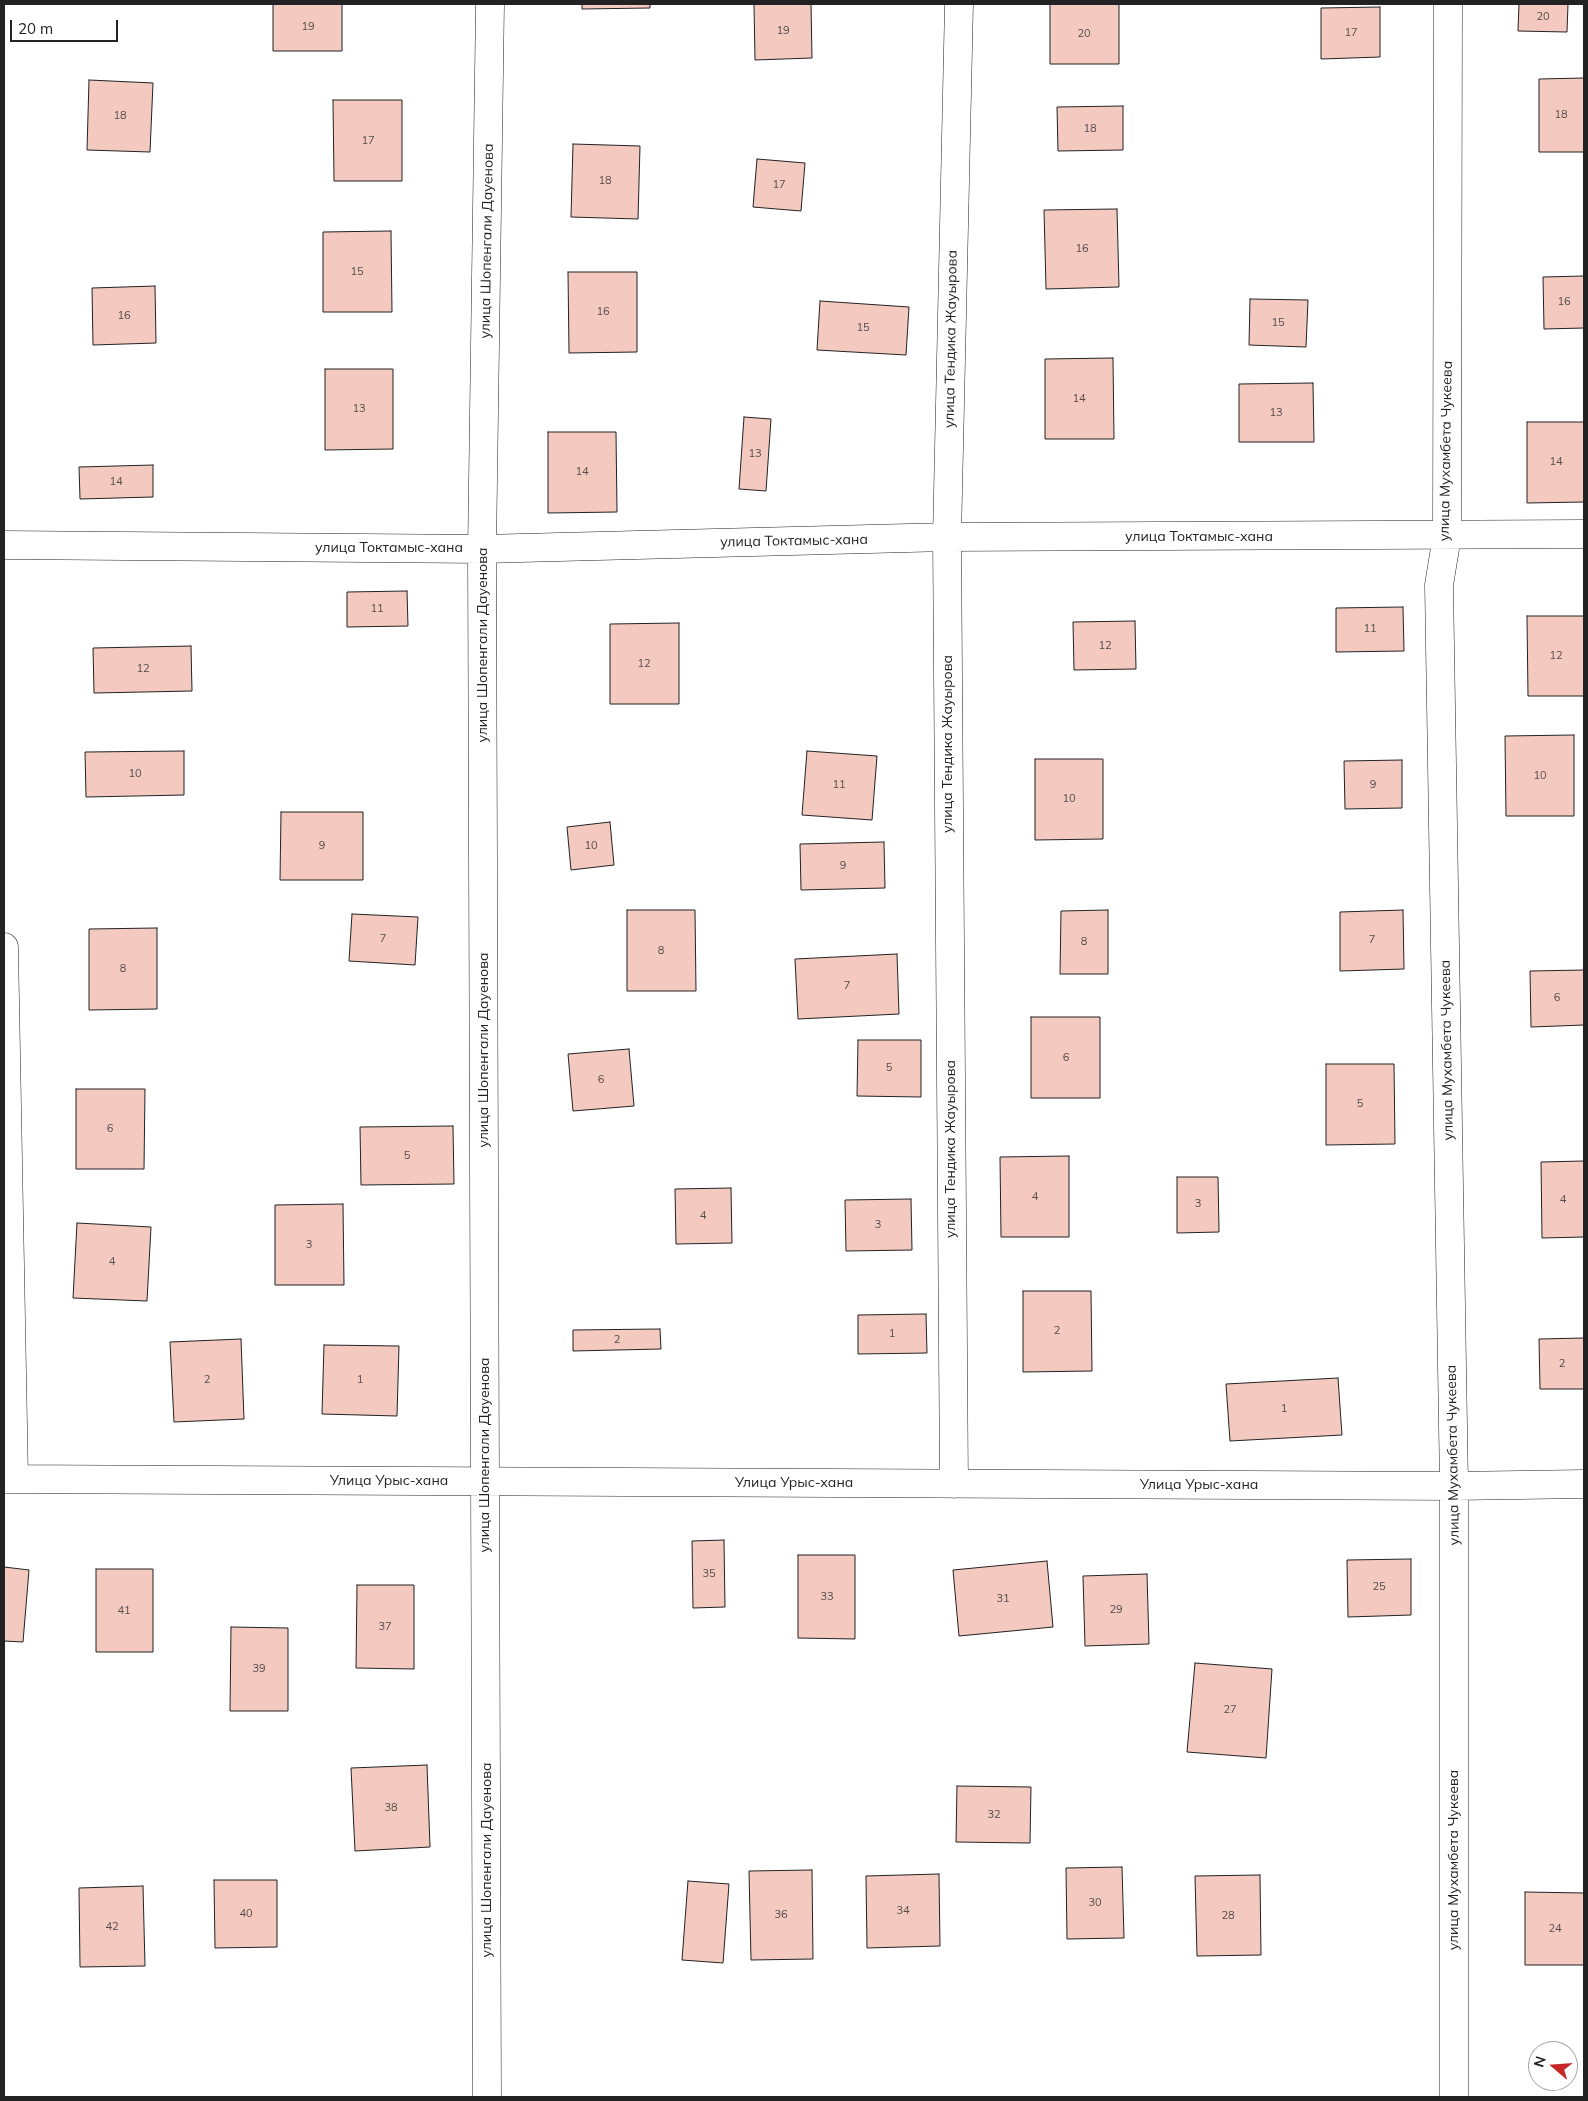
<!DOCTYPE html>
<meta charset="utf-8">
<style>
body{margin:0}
#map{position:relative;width:1588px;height:2101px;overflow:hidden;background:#fff;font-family:Mulish,sans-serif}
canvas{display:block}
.frame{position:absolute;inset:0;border:5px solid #222;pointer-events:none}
.north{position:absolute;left:1528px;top:2041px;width:50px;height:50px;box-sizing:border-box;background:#fff;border:1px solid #a7a7a7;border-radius:50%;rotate:288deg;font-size:14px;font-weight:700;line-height:20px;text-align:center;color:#222}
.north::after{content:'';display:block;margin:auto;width:18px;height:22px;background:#c62828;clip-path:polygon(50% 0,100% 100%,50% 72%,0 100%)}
.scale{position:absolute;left:10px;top:20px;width:108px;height:22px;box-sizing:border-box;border:2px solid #222;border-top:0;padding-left:6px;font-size:15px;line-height:18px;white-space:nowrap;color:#222;-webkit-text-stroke:4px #fff;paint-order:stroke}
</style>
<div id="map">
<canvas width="1588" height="2101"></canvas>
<div class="frame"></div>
<div class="north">N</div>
<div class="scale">20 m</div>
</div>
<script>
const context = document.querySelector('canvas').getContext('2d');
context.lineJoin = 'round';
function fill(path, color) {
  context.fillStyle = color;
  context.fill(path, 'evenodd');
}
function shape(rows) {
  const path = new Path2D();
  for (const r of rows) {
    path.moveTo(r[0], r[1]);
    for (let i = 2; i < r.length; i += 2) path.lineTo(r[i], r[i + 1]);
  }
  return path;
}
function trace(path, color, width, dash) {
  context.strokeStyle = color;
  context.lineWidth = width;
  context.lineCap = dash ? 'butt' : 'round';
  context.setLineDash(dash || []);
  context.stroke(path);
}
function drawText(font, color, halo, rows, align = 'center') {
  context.font = font + ' Mulish,sans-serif';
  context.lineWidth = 4;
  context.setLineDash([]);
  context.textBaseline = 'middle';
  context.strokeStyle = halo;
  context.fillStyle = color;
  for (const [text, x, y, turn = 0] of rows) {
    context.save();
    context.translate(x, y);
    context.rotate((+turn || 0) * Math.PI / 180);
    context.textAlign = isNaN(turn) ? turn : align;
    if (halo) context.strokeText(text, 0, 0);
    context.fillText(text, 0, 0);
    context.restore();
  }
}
const building = shape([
 [273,4,342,4,342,51,273,51,273,4],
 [582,4,650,4,650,8,582,9,582,4],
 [754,4,811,4,812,58,755,60,754,4],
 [1050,4,1119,4,1119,64,1050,64,1050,4],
 [1519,4,1568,4,1567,32,1518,31,1519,4],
 [1380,7,1380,57,1321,59,1321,8,1380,7],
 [1584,78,1584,152,1539,152,1539,79,1584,78],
 [89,80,153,83,150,152,87,150,89,80],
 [333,100,402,100,402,181,334,181,333,100],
 [1123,106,1123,150,1058,151,1057,107,1123,106],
 [573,144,640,146,638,219,571,217,573,144],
 [757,159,805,163,801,211,753,207,757,159],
 [1117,209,1119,287,1046,289,1044,210,1117,209],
 [391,231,392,312,323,312,323,232,391,231],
 [568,272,637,272,637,352,569,353,568,272],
 [1584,276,1584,328,1544,329,1543,277,1584,276],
 [155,286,156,343,93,345,92,288,155,286],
 [1250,299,1308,300,1306,347,1249,345,1250,299],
 [820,301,909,307,906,355,817,350,820,301],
 [1113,358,1114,439,1045,439,1045,359,1113,358],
 [325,369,393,369,393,449,325,450,325,369],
 [1313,383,1314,442,1239,442,1239,384,1313,383],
 [744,417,771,419,766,491,739,489,744,417],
 [1527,422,1584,422,1584,502,1527,503,1527,422],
 [548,432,616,432,617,512,548,513,548,432],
 [153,465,153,497,80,499,79,467,153,465],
 [407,591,408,626,347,627,347,592,407,591],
 [1403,607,1404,651,1336,652,1336,608,1403,607],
 [1527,616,1584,616,1584,696,1528,696,1527,616],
 [1135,621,1136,669,1074,670,1073,622,1135,621],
 [679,623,679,704,610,704,610,624,679,623],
 [191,646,192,691,94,693,93,648,191,646],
 [1574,735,1574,816,1506,816,1505,736,1574,735],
 [184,751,184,795,86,797,85,752,184,751],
 [807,751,877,756,872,820,802,815,807,751],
 [1035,759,1103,759,1103,839,1035,840,1035,759],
 [1402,760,1402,808,1345,809,1344,761,1402,760],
 [281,812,363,812,363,880,280,880,281,812],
 [610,822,614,865,571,870,567,827,610,822],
 [884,842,885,888,801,890,800,844,884,842],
 [627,910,695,910,696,991,627,991,627,910],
 [1108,910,1108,974,1060,974,1061,911,1108,910],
 [1403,910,1404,969,1340,971,1340,912,1403,910],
 [352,914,418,917,415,965,349,961,352,914],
 [157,928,157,1009,89,1010,89,929,157,928],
 [897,954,899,1014,798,1019,795,959,897,954],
 [1584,970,1584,1025,1531,1027,1530,971,1584,970],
 [1031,1017,1100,1017,1100,1098,1031,1098,1031,1017],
 [858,1040,921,1040,921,1097,857,1096,858,1040],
 [629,1049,634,1106,573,1111,568,1054,629,1049],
 [1326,1064,1394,1064,1395,1144,1326,1145,1326,1064],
 [76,1089,145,1089,144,1169,76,1169,76,1089],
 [453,1126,454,1184,361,1185,360,1127,453,1126],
 [1069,1156,1069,1237,1001,1237,1000,1157,1069,1156],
 [1584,1161,1584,1237,1542,1238,1541,1162,1584,1161],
 [1177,1177,1218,1177,1219,1232,1177,1233,1177,1177],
 [731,1188,732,1243,676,1244,675,1189,731,1188],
 [911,1199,912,1250,846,1251,845,1200,911,1199],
 [343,1204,344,1285,275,1285,275,1205,343,1204],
 [77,1223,151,1227,147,1301,73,1298,77,1223],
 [1023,1291,1091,1291,1092,1371,1023,1372,1023,1291],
 [926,1314,927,1353,858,1354,858,1315,926,1314],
 [660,1329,661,1349,573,1351,573,1330,660,1329],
 [1584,1338,1584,1389,1540,1389,1539,1339,1584,1338],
 [241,1339,244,1419,174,1422,170,1342,241,1339],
 [324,1345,399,1346,397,1416,322,1414,324,1345],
 [1338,1378,1342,1435,1230,1441,1226,1384,1338,1378],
 [724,1540,725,1607,693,1608,692,1541,724,1540],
 [798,1555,855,1555,855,1639,798,1638,798,1555],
 [1411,1559,1411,1615,1348,1617,1347,1560,1411,1559],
 [1047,1561,1053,1627,959,1636,953,1570,1047,1561],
 [4,1567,29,1570,23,1642,4,1641,4,1567],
 [96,1569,153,1569,153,1652,96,1652,96,1569],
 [1147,1574,1149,1644,1085,1646,1083,1576,1147,1574],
 [357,1585,414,1585,414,1669,356,1668,357,1585],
 [231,1627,288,1628,288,1711,230,1711,231,1627],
 [1195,1663,1272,1669,1266,1758,1187,1752,1195,1663],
 [427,1765,430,1847,355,1851,351,1768,427,1765],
 [957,1786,1031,1787,1030,1843,956,1842,957,1786],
 [1122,1867,1124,1938,1067,1939,1066,1868,1122,1867],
 [812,1870,813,1959,751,1960,749,1871,812,1870],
 [939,1874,940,1946,867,1948,866,1876,939,1874],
 [1260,1875,1261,1955,1197,1956,1195,1876,1260,1875],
 [214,1880,277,1880,277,1947,215,1948,214,1880],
 [688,1881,729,1884,723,1963,682,1960,688,1881],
 [143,1886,145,1966,80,1967,79,1888,143,1886],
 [1525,1892,1584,1893,1584,1965,1525,1965,1525,1892]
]);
fill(building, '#f3c9c0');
trace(building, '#222', 1);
const street = shape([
 [1448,4,1447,536,1439,585,1454,1486,1454,2097],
 [4,545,482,549,947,537,1584,534],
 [4,947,14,1479],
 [4,1479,1454,1486,1584,1484],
 [954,1484,947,537,959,4],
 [487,2097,482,549,490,4]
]);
trace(street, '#222', 29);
trace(street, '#fff', 28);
drawText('11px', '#564c4a', null, [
 ["20",1543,17],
 ["19",308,27],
 ["19",783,31],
 ["17",1351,33],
 ["20",1084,34],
 ["18",1561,115],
 ["18",120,116],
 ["18",1090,129],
 ["17",368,141],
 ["18",605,181],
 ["17",779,185],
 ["16",1082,249],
 ["15",357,272],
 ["16",1564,302],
 ["16",603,312],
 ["16",124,316],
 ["15",1278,323],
 ["15",863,328],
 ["14",1079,399],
 ["13",359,409],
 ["13",1276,413],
 ["13",755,454],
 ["14",1556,462],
 ["14",582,472],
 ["14",116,482],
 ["11",377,609],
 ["11",1370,629],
 ["12",1105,646],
 ["12",1556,656],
 ["12",644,664],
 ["12",143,669],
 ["10",135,774],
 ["10",1540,776],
 ["11",839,785],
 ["9",1373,785],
 ["10",1069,799],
 ["9",322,846],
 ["10",591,846],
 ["9",843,866],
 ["7",383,939],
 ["7",1372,940],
 ["8",1084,942],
 ["8",661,951],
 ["8",123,969],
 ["7",847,986],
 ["6",1557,998],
 ["6",1066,1058],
 ["5",889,1068],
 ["6",601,1080],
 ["5",1360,1104],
 ["6",110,1129],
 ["5",407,1156],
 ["4",1035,1197],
 ["4",1563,1200],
 ["3",1198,1204],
 ["4",703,1216],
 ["3",878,1225],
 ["3",309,1245],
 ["4",112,1262],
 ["2",1057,1331],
 ["1",892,1334],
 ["2",617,1340],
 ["2",1562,1364],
 ["2",207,1380],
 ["1",360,1380],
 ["1",1284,1409],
 ["35",709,1574],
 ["25",1379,1587],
 ["33",827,1597],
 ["31",1003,1599],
 ["29",1116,1610],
 ["41",124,1611],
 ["37",385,1627],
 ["39",259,1669],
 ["27",1230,1710],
 ["38",391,1808],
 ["32",994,1815],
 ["30",1095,1903],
 ["34",903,1911],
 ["40",246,1914],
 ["36",781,1915],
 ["28",1228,1916],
 ["42",112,1927],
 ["24",1555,1929]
]);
drawText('14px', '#222', '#fff', [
 ["улица Шопенгали Дауенова",487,241,-89],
 ["улица Тендика Жауырова",951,339,-89],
 ["улица Мухамбета Чукеева",1446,451,-89],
 ["улица Токтамыс-хана",1199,537],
 ["улица Токтамыс-хана",794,541,-1],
 ["улица Токтамыс-хана",389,548],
 ["улица Шопенгали Дауенова",483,645,-90],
 ["улица Тендика Жауырова",948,744,-90],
 ["улица Шопенгали Дауенова",484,1050,-90],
 ["улица Мухамбета Чукеева",1447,1050,-91],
 ["улица Тендика Жауырова",951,1149,-90],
 ["улица Шопенгали Дауенова",485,1455,-90],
 ["улица Мухамбета Чукеева",1453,1455,-91],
 ["Улица Урыс-хана",389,1481],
 ["Улица Урыс-хана",794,1483],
 ["Улица Урыс-хана",1199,1485],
 ["улица Шопенгали Дауенова",487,1860,-90],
 ["улица Мухамбета Чукеева",1454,1860,-90]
]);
</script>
